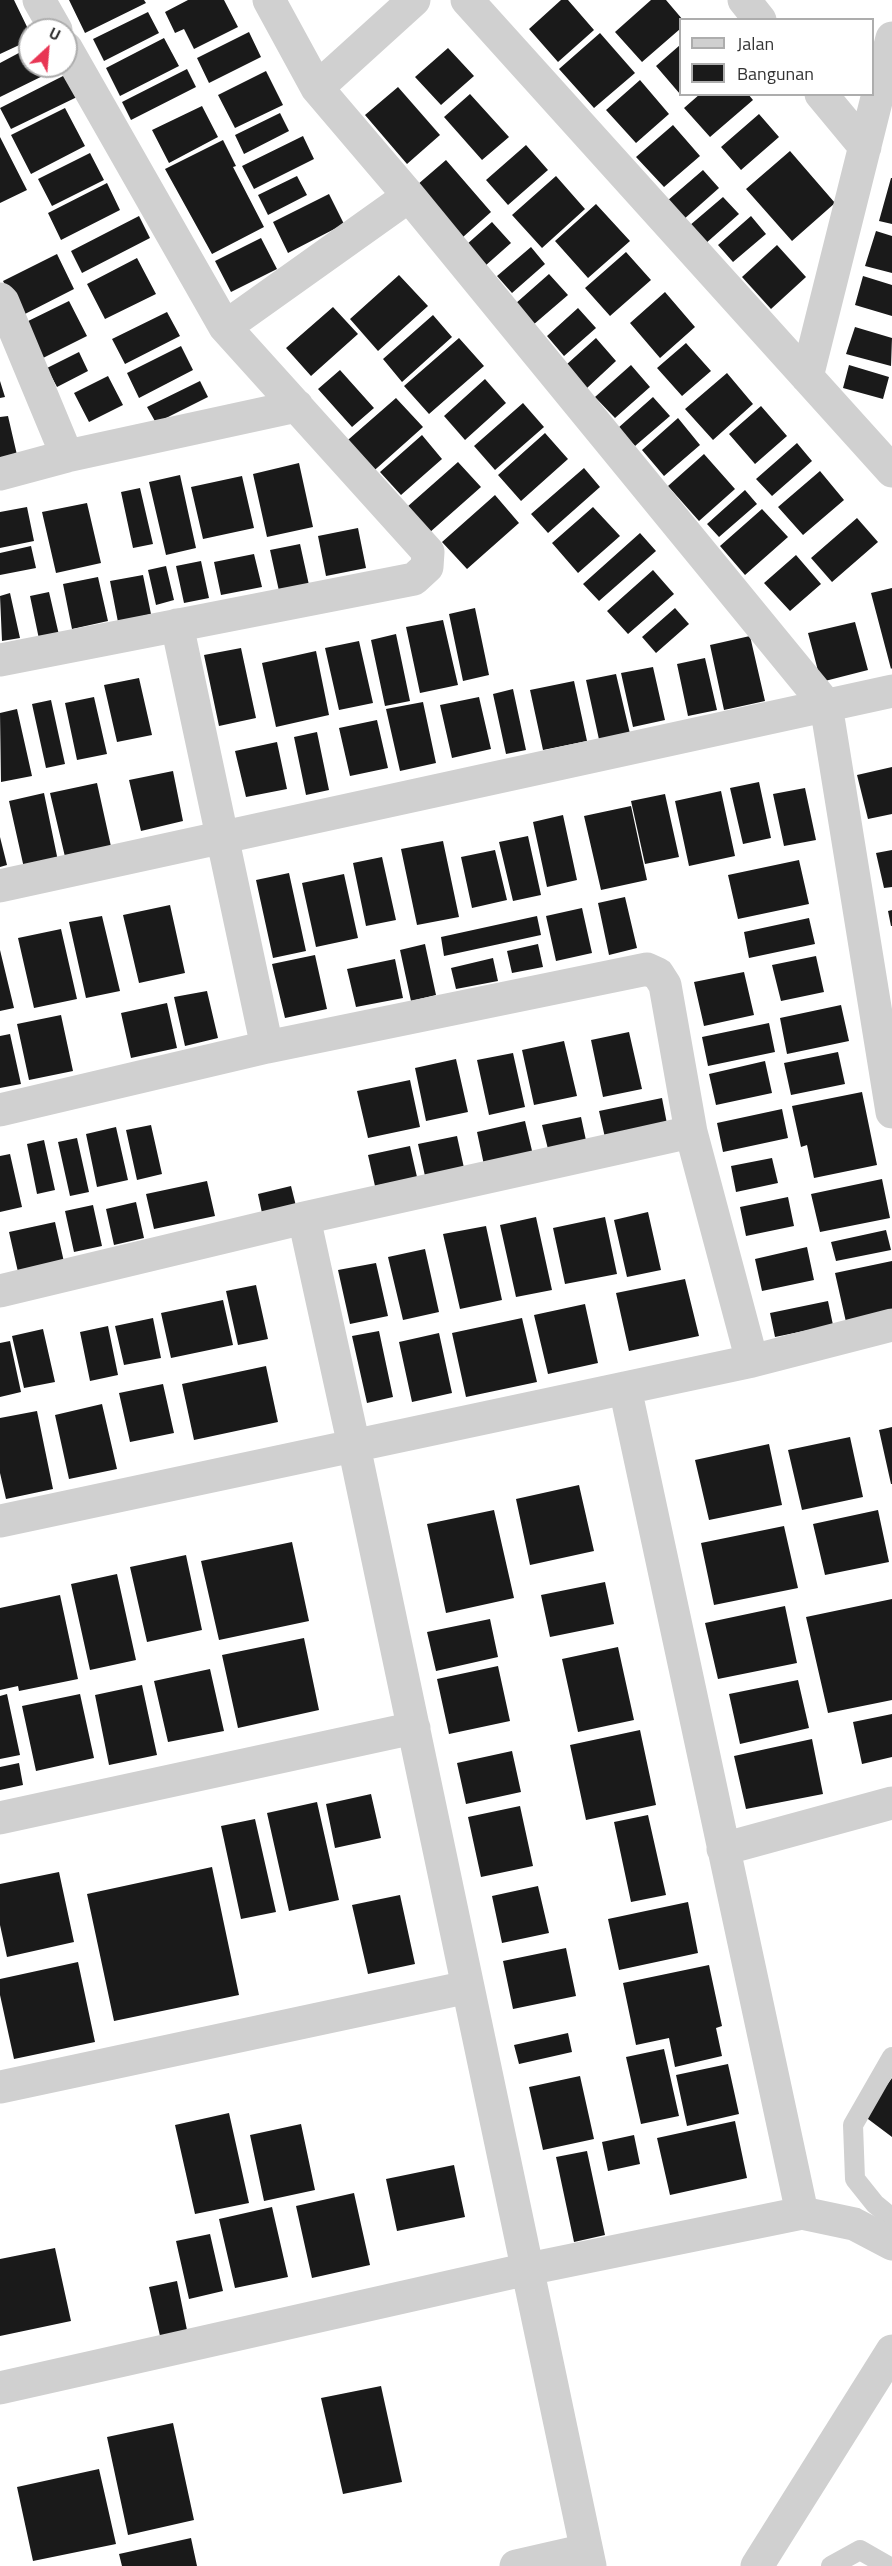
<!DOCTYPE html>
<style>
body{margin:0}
#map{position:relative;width:892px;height:2566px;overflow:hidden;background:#fff;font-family:"Titillium Web",sans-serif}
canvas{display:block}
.legend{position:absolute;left:679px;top:18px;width:195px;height:78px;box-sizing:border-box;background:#fff;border:2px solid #adadad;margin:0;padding:8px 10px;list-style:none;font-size:18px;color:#333}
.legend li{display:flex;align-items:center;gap:12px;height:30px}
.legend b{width:30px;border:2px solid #adadad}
.north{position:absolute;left:18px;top:18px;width:60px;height:60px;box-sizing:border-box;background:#fff;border:2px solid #adadad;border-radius:50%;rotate:26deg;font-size:16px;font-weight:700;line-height:24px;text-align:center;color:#333}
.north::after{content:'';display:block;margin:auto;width:21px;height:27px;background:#e83654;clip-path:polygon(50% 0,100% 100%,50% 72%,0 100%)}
</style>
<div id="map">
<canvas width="892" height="2566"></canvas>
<ul class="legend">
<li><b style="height:8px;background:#d0d0d0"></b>Jalan</li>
<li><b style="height:16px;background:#1a1a1a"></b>Bangunan</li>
</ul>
<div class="north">U</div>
</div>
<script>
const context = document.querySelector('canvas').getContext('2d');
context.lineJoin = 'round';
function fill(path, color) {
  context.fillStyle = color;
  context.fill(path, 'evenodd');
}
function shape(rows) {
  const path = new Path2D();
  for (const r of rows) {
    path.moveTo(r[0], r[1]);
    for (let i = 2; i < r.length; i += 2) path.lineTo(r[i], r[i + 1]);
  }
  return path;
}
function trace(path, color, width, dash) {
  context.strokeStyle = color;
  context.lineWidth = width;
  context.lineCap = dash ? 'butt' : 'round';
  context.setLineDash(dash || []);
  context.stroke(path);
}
fill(shape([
 [0,0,14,0,30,33,30,40,0,54],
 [69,0,144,0,146,3,85,33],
 [188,0,224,0,238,27,194,49,184,29,175,33,165,12],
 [561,0,568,0,594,30,558,62,529,29],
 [651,0,666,0,683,20,680,20,680,29,642,62,615,32],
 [148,12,159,33,104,61,93,39],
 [249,32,261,57,209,83,197,58],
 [600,33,635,73,594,108,559,69],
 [164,38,179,66,120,96,106,68],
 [680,45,680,94,656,66],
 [30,47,30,66,63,66,0,97,0,63],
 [448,48,474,76,441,105,415,77],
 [187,69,196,87,131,120,122,102],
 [266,71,283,105,235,128,218,95],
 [65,75,77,97,11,129,0,108],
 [640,80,669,114,636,143,606,110],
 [398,87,440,135,407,164,365,115],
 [470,94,509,137,482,160,444,117],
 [700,94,748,94,753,100,710,137,684,108],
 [202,106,218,137,169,163,152,130],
 [65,108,85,146,31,174,11,135],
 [280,113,289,131,244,154,235,135],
 [759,114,779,137,741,170,721,147],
 [673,125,700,156,664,187,636,157],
 [303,136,314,159,254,189,242,166],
 [0,137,27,190,0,203],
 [223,140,236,166,233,167,264,227,212,254,165,169],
 [526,145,548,170,508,205,486,180],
 [790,151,835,203,792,241,746,189],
 [90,153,104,180,52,206,38,179],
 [446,160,491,212,463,237,417,185],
 [703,170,719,188,683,220,667,201],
 [297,176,307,195,268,215,258,195],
 [556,176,585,209,542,248,512,215],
 [891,178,892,178,892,224,879,221],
 [107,183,120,210,61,240,48,213],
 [329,194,344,224,288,253,273,222],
 [723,197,739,214,705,244,689,226],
 [596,204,630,241,588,278,555,241],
 [139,216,150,238,82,273,71,251],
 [751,216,766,234,733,262,718,245],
 [492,222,511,243,485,266,466,245],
 [876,231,892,236,892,273,865,266],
 [261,238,277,269,231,292,215,261],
 [777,245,806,277,771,309,742,277],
 [531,247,545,264,512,293,497,276],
 [626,252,651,280,610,316,585,288],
 [57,254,74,289,21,316,3,281],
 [137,258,156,294,105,319,87,284],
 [549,274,568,295,533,325,515,304],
 [399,275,428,306,378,351,350,319],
 [863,276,892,285,892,316,855,305],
 [665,292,695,327,660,358,630,323],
 [69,301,87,336,37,361,18,326],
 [333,307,358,334,311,376,286,348],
 [578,308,596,328,564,356,547,336],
 [167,312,180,336,125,364,112,339],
 [433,315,452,337,402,382,383,359],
 [855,327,892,338,891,366,846,354],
 [459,338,484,366,429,414,404,386],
 [596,338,616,361,587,388,566,365],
 [686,343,711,371,682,396,657,368],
 [181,346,193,370,139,398,127,373],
 [79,352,88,371,57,387,47,368],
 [631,365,650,387,615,418,595,397],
 [849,365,889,377,883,399,843,388],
 [340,370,374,408,352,427,318,389],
 [727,373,753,404,713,440,685,409],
 [108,376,123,405,89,422,74,393],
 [485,379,506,403,465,440,444,416],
 [0,381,5,397,0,398],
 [200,381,208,397,156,423,147,407],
 [653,397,670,416,635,446,618,428],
 [396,398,423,427,368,476,341,446],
 [523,403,544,427,495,470,474,446],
 [761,406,787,436,755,464,729,434],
 [8,416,17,455,0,459,0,417],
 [678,418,700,445,664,476,642,450],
 [545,433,568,459,521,501,498,475],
 [422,435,442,459,401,495,380,472],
 [797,443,812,461,772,496,756,479],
 [704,454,735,489,699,521,668,486],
 [458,462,481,487,429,533,407,507],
 [299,463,313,527,267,537,253,474],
 [584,468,600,487,548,533,531,514],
 [820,471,844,500,803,535,778,507],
 [180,475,196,548,166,555,149,482],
 [242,476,254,528,203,539,191,487],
 [140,488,153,544,133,548,121,492],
 [745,490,757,504,719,537,707,524],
 [495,495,519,523,467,569,442,542],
 [87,503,101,563,56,573,42,512],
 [27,507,34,541,0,548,0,512],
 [593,507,620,536,578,573,552,543],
 [762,509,788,537,745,575,720,546],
 [857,518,878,542,832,582,811,558],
 [358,528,366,568,326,576,318,536],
 [640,533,656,551,599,601,583,584],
 [300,544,309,585,279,591,270,550],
 [31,546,36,568,0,575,0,553],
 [254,554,262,587,221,595,214,562],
 [796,555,821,584,790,611,764,583],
 [201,561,209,598,184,603,176,566],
 [166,566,174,600,156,605,148,570],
 [653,570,674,594,628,634,607,611],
 [143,575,151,614,118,622,110,581],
 [98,577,108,621,72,629,63,584],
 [892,588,892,668,891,669,871,593],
 [49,592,59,635,39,639,30,596],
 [10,593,20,638,2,641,0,596],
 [475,608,489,675,463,681,449,614],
 [675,608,689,624,656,653,642,637],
 [443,620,458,685,420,693,406,627],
 [855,622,868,670,821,682,808,633],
 [396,634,410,701,385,706,371,640],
 [750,636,765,701,724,710,710,645],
 [359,641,373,703,339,710,325,648],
 [241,648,256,718,219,726,204,655],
 [316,651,329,715,276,727,262,663],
 [705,658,717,710,688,716,677,664],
 [653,667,665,720,633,727,621,673],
 [616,674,631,738,600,744,586,680],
 [139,678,152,735,117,742,104,685],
 [574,681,587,741,543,750,530,690],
 [513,689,526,750,506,754,493,694],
 [94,697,107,754,77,760,65,703],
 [479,697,491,749,452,758,440,705],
 [51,700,65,764,46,768,32,704],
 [423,702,436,763,400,771,386,709],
 [17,709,32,776,1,782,0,713],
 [377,720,388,768,350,776,339,728],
 [317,732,329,790,306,795,294,737],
 [277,742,287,789,246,797,235,751],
 [892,767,892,814,868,819,857,775],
 [173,771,183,821,141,831,129,780],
 [759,782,771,838,743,844,730,788],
 [97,783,112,851,66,861,50,793],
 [805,788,816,840,784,846,773,794],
 [721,791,735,856,689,866,675,801],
 [44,793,58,861,24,868,9,801],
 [665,794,679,857,645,864,631,801],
 [631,806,647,880,601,890,584,816],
 [563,815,577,880,547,887,533,822],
 [528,836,541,895,513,901,499,842],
 [0,837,7,865,0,867],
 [443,841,459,917,417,925,401,849],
 [495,850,507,900,472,908,461,857],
 [892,850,892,887,884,888,876,853],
 [382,857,396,920,366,926,353,863],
 [799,860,809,904,738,919,728,875],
 [289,873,306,951,273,958,256,880],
 [344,874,358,938,316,947,302,883],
 [625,897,637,948,609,955,598,903],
 [170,905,185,973,139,983,123,915],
 [582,908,592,953,556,961,546,916],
 [892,910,892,926,891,926,888,911],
 [102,916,120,991,86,998,69,922],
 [537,916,541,935,444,956,441,937],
 [809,918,815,944,749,958,744,932],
 [61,929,77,999,34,1008,18,938],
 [425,944,436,995,411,1001,400,950],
 [538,944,543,967,512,973,507,951],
 [0,950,14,1008,0,1011],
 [315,955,327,1009,285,1018,272,964],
 [816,956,824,992,781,1001,772,965],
 [493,958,498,981,456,989,451,968],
 [395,959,403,998,356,1007,347,969],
 [744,972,754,1015,704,1026,694,982],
 [207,991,218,1038,185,1046,174,997],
 [167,1003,177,1048,131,1058,121,1013],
 [841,1005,849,1041,787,1054,780,1018],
 [61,1015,73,1071,29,1080,17,1024],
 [769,1023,775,1052,708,1066,702,1037],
 [629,1032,642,1089,603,1097,591,1040],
 [10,1034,21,1084,0,1088,0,1036],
 [564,1041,577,1096,534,1105,522,1050],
 [838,1052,845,1084,791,1095,784,1063],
 [513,1053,525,1107,489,1115,477,1060],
 [456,1059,468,1112,426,1121,415,1068],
 [765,1061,772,1093,716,1105,709,1074],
 [410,1080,420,1127,368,1138,357,1091],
 [862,1092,877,1165,814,1178,807,1145,801,1147,792,1106],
 [662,1098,668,1129,606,1142,599,1111],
 [782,1109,788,1138,723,1152,717,1123],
 [581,1117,587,1145,549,1153,542,1125],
 [525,1121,533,1155,484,1165,477,1132],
 [151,1125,162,1174,137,1180,126,1130],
 [116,1127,128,1180,97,1187,86,1134],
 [457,1136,464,1168,425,1176,418,1144],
 [77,1138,89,1192,70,1196,58,1142],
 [44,1140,55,1190,37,1194,27,1144],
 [410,1146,417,1177,375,1186,368,1155],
 [10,1154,22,1207,0,1212,0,1156],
 [772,1158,778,1183,736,1192,731,1166],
 [882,1179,890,1218,820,1232,811,1194],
 [207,1181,215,1216,154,1229,146,1194],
 [291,1186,296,1206,262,1213,258,1194],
 [788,1197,794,1226,746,1236,740,1207],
 [136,1202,144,1238,114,1245,106,1209],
 [93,1205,102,1246,74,1252,65,1211],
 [648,1212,661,1270,627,1277,614,1220],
 [536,1217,552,1290,516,1297,500,1225],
 [605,1217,617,1274,565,1284,553,1228],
 [55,1222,64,1262,18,1272,9,1232],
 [486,1226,502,1300,460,1309,443,1234],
 [886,1230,891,1250,836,1261,831,1242],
 [807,1247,814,1280,762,1291,755,1259],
 [425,1249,439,1312,403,1320,388,1257],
 [892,1261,892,1312,846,1322,835,1273],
 [376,1263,388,1316,350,1324,338,1270],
 [685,1279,699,1336,629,1351,616,1293],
 [256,1285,268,1339,238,1345,226,1291],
 [223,1300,233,1345,171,1358,161,1313],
 [828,1301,833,1325,775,1337,770,1313],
 [585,1304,598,1363,548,1374,534,1315],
 [153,1318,161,1358,124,1365,115,1326],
 [522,1318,537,1382,466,1397,452,1333],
 [108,1326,118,1375,90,1381,80,1332],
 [43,1329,55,1382,24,1388,12,1336],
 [379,1331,393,1397,367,1403,352,1336],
 [439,1333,452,1393,412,1402,399,1342],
 [10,1341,21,1392,0,1397,0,1343],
 [266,1366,278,1422,194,1440,182,1384],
 [163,1384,174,1433,130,1442,119,1393],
 [102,1404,117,1469,69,1479,55,1415],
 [37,1411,53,1489,6,1499,0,1473,0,1418],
 [892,1427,892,1484,891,1484,879,1430],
 [850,1437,863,1497,802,1510,788,1450],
 [769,1444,782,1505,709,1520,695,1460],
 [579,1485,594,1551,530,1565,516,1499],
 [494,1510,514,1598,446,1613,427,1524],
 [878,1510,889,1562,825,1575,813,1524],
 [784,1526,798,1588,714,1605,701,1543],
 [292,1542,309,1621,219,1640,201,1561],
 [186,1555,202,1630,147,1642,130,1567],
 [117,1574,136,1660,90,1670,71,1584],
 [605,1582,614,1624,550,1637,541,1595],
 [60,1595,78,1679,19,1691,18,1686,0,1690,0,1608],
 [892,1599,892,1700,828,1713,806,1617],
 [785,1606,797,1663,718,1679,705,1623],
 [490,1619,498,1657,436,1671,427,1632],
 [304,1638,319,1710,238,1728,222,1655],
 [618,1647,634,1720,578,1732,562,1659],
 [498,1666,510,1721,449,1734,437,1679],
 [210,1669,224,1731,168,1742,154,1681],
 [798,1680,809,1728,740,1744,729,1694],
 [142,1685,157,1755,109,1765,95,1695],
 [7,1694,20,1755,0,1759,0,1696],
 [80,1694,94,1758,36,1771,22,1706],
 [892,1714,892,1757,862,1764,853,1722],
 [640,1730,656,1805,586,1820,570,1745],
 [812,1739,823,1794,746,1809,734,1756],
 [512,1751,521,1792,466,1804,457,1763],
 [19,1763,23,1785,0,1790,0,1767],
 [371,1794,381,1838,335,1848,326,1804],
 [317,1802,339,1900,289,1911,267,1813],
 [520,1806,533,1866,481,1877,468,1817],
 [648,1815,666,1895,631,1902,614,1822],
 [255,1819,276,1912,241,1919,221,1826],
 [212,1867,239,1995,114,2021,87,1894],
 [59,1872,74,1942,7,1957,0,1925,0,1884],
 [538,1886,549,1933,502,1943,492,1896],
 [400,1895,415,1964,368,1974,352,1905],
 [688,1902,698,1953,619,1970,608,1919],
 [566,1948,576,1996,513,2009,503,1961],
 [78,1962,95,2042,14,2059,0,1995,0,1979],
 [709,1965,722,2026,716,2028,722,2056,675,2067,669,2038,636,2045,623,1983],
 [568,2033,572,2052,519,2064,514,2045],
 [664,2049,679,2116,641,2124,626,2057],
 [728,2064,739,2114,687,2126,676,2075],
 [580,2076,594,2139,543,2150,529,2087],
 [892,2078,892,2137,864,2116],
 [229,2113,249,2203,195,2214,175,2125],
 [735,2121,747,2178,670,2195,657,2138],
 [301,2124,315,2190,264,2201,250,2135],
 [634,2135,640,2164,608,2171,602,2142],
 [587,2151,605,2235,574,2242,556,2157],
 [454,2165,465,2217,397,2231,386,2179],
 [354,2193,370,2265,312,2278,296,2206],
 [272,2207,288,2277,235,2288,219,2219],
 [210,2234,223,2291,189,2299,176,2241],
 [55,2248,71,2321,0,2336,0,2259],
 [177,2281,187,2330,160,2336,149,2287],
 [381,2386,402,2482,343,2494,321,2398],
 [173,2423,194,2520,128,2535,107,2437],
 [99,2469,116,2544,33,2561,17,2487],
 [191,2538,197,2566,122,2566,119,2554]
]), '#1a1a1a');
trace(shape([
 [892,2057,853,2125,855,2179,875,2204,892,2218],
 [831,2566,860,2550,888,2566]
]), '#d0d0d0', 20);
trace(shape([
 [39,0,56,30],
 [269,0,317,88,409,196,826,705,892,1112],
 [467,0,892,471],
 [744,0,760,20],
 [317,88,414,0],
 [821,94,865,147],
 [0,299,3,302,67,456],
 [225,327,409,196],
 [807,377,892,38],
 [0,474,67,456,297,406],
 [177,625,267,1047],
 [0,660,414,579,427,567,428,552,225,327,66,48],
 [0,886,892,691],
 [0,1110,267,1047,647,969,658,974,665,985,691,1132,752,1361],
 [304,1218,354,1446,590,2566],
 [0,1291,304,1218,691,1132],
 [625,1388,802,2213],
 [0,1521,752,1361,892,1325],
 [0,1818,414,1728],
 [723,1849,892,1803],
 [0,2087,468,1987],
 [0,2388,528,2269,802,2213,854,2224,892,2244],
 [516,2566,586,2550],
 [757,2566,892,2351]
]), '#d0d0d0', 33);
</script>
